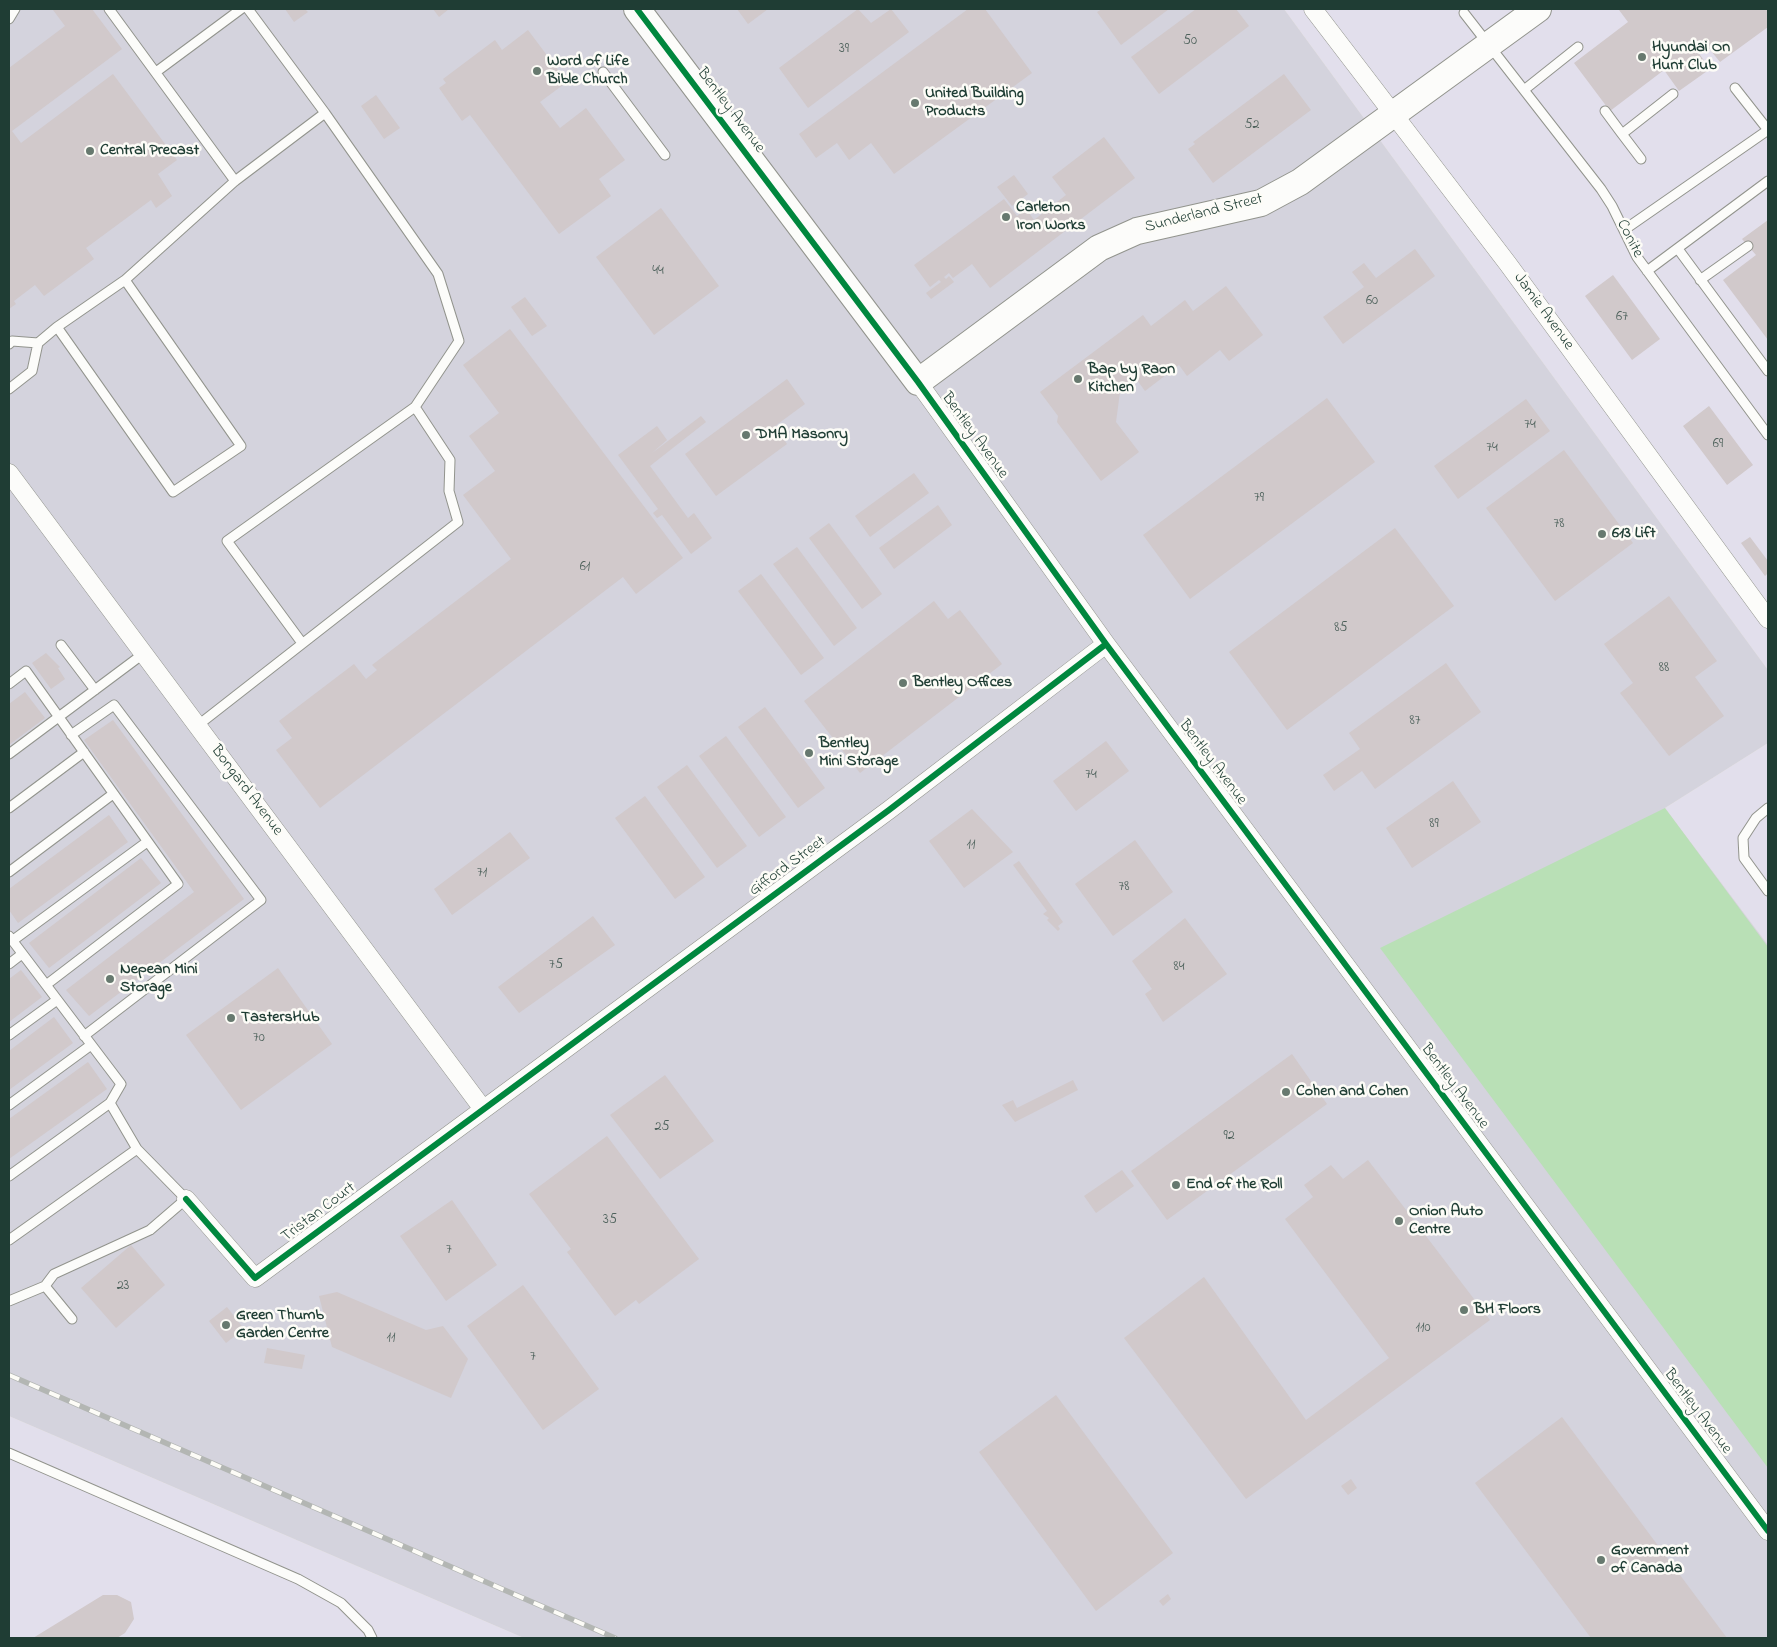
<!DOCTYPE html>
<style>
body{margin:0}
#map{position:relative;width:1777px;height:1647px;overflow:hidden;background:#eee8dd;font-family:"Indie Flower",sans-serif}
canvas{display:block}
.frame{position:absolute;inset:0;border:10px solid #1f3d34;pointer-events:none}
</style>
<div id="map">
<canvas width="1777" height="1647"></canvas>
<div class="frame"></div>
</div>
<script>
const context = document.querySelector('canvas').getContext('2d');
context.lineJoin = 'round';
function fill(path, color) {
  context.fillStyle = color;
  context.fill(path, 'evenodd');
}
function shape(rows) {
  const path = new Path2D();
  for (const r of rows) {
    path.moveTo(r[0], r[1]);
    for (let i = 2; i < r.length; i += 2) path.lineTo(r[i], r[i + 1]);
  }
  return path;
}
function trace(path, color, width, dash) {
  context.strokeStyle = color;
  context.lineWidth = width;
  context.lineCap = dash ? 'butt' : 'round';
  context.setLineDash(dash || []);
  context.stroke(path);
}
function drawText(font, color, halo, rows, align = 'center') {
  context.font = font + ' "Indie Flower",sans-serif';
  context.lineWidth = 5;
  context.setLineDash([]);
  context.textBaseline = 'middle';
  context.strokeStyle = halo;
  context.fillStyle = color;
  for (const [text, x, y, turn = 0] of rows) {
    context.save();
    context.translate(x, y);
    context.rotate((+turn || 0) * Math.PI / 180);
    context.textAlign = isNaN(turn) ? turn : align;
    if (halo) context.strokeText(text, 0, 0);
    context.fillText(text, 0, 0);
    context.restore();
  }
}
fill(shape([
 [1284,9,1768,9,1768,670],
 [1768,743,1768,945,1665,808],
 [9,1416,524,1638,9,1638]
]), '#e2dfec');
fill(shape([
 [9,9,1284,9,1768,670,1768,743,1665,808,1768,945,1768,1638,524,1638,9,1416]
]), '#d4d3dd');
fill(shape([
 [1665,808,1768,947,1768,1468,1380,948]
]), '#b9e0b6');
fill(shape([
 [54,9,92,9,122,49,12,131,21,143,113,74,177,160,158,174,172,196,156,208,151,200,86,248,94,259,44,296,35,285,14,301,16,304,9,309,9,68,65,26,53,10],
 [285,9,305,9,308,12,294,22],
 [433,9,449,9,439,17],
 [737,9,768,9,748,24],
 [858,9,871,23,891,9,909,32,808,108,779,68],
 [968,9,985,9,1032,73,894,174,871,143,849,160,837,143,816,158,799,134],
 [1102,9,1169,9,1121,45,1097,12],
 [1196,9,1236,9,1249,26,1159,94,1131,57],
 [1621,9,1768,9,1768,27,1720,62,1707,46,1698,52,1710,69,1679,91,1664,70,1610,111,1574,63,1628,22,1619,10],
 [528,30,567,82,540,102,560,128,586,108,625,160,599,179,611,196,559,234,470,115,462,121,439,88,446,83,443,79,495,40,502,50],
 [1284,74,1311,110,1213,183,1188,149,1195,144,1193,142],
 [376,95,400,128,384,139,361,106],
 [1104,137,1135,178,990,288,972,264,953,278,949,273,944,277,946,279,949,276,954,282,931,299,926,293,941,282,939,280,930,287,914,265,1004,199,1017,216,1026,209,1034,220,1066,195,1052,177],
 [1014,175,1028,194,1012,206,997,187],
 [661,208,719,286,654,335,596,257],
 [1768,220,1768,340,1723,280,1756,255,1742,239],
 [1415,249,1435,276,1343,344,1323,317,1364,287,1352,272,1364,263,1376,278],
 [1613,275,1660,339,1632,360,1585,296],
 [1226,286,1263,335,1229,361,1220,350,1187,376,1179,365,1145,391,1137,380,1120,392,1116,422,1139,452,1101,481,1057,422,1058,416,1040,392,1143,315,1151,326,1185,300,1193,311],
 [525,297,547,326,532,336,511,307],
 [510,329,683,558,636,594,623,577,320,808,276,750,292,738,279,721,354,664,366,679,377,670,372,665,511,559,463,495,495,471,469,436,499,413,463,365],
 [787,379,805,404,775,426,787,444,716,496,685,454],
 [1327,398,1375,462,1190,599,1143,535],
 [1526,399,1550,431,1458,499,1434,466],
 [1709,406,1753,465,1727,485,1683,426],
 [701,416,706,422,650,466,688,518,694,513,712,538,691,554,662,515,657,518,653,513,658,509,618,455,657,426,667,440,652,453],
 [1564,450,1633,543,1555,601,1486,508],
 [914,473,929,493,870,537,855,516],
 [938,505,952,525,894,569,879,548],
 [829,523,882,594,862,609,809,538],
 [1395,528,1454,606,1287,730,1229,652],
 [1750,537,1768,561,1768,573,1765,576,1741,543],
 [797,547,857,628,834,646,773,564],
 [761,574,824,658,801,675,738,591],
 [1669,596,1717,661,1695,677,1724,716,1669,756,1620,693,1633,683,1604,644],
 [934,601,948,619,960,610,1002,664,860,773,804,701],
 [46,653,60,667,58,668,65,679,51,689,32,663],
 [1446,663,1481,712,1375,789,1362,771,1334,791,1323,775,1360,749,1349,733],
 [25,692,45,718,9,745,9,704],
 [765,707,825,788,798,808,738,727],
 [113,720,244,899,89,1016,66,990,194,892,84,740],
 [726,736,786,817,759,837,699,756],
 [1106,741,1129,771,1076,811,1053,781],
 [687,765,747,846,717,868,657,787],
 [1453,781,1481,822,1412,868,1386,828],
 [645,796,705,877,675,899,615,818],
 [972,809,1013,852,964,888,929,841],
 [109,815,128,842,18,923,9,910,9,889],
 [510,832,530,858,452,915,434,889],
 [1135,840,1173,892,1113,936,1075,884],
 [141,858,161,883,49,968,29,943],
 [1019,861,1063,922,1058,926,1060,929,1058,931,1047,920,1049,918,1043,914,1047,911,1013,865],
 [593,916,615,945,519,1013,498,987],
 [1185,918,1227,974,1163,1022,1145,994,1152,989,1132,961],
 [278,968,332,1044,241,1110,186,1035],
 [21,970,42,997,9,1022,9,979],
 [54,1017,73,1043,9,1090,9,1051],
 [1292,1054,1327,1104,1167,1220,1131,1171],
 [88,1062,107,1089,9,1159,9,1119],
 [665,1075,714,1141,660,1179,610,1115],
 [1073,1080,1078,1090,1015,1122,1002,1105,1013,1100,1017,1108],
 [607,1136,699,1259,639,1304,636,1300,615,1316,567,1252,571,1249,529,1194],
 [1368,1160,1490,1320,1246,1499,1124,1338,1204,1277,1306,1420,1389,1358,1285,1219,1313,1197,1304,1185,1331,1165,1343,1179],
 [1122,1170,1134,1186,1096,1213,1084,1196],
 [452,1200,497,1265,446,1301,400,1236],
 [131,1245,165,1285,116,1328,81,1288],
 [523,1285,599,1389,543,1430,467,1326],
 [337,1292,426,1330,443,1326,468,1359,451,1398,332,1347,319,1296],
 [227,1307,244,1329,226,1343,209,1321],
 [267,1348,305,1355,302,1369,264,1363],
 [1056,1395,1173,1553,1096,1611,979,1452],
 [1562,1417,1727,1638,1591,1638,1475,1483],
 [1351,1479,1357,1488,1348,1495,1341,1486],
 [1168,1594,1171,1599,1163,1606,1159,1601],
 [103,1595,117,1595,131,1602,134,1619,125,1633,117,1638,33,1638]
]), '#d1c9cb');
const lane = shape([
 [109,9,235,181],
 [248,9,325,113],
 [1464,13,1601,189,1612,206,1637,257,1768,435],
 [9,19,15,9],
 [156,72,241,9],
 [603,72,665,155],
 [1735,88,1768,130],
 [1524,90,1578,47],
 [1605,111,1622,134],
 [1641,159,1622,134,1673,94],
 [1624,230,1768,130],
 [1678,249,1768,371],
 [1647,271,1768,181],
 [1700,280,1748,246],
 [57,327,173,492,241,446,125,280],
 [9,344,12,341,38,343],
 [9,389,32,371,38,343,57,327,125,280,235,181,325,113,438,274,459,341,415,407],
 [61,645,95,690],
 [9,684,26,671,178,884,46,985],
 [197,726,458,522,449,491,450,460,415,407,227,541,302,643],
 [71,735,114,705,261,900,84,1036],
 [9,754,143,654],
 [9,808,84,752],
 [1768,808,1756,818,1743,838,1744,858,1768,891],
 [9,872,113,794],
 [9,936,121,1084,110,1103,137,1149],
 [12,941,147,842],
 [9,964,22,954],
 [9,1035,57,1000],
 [9,1105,91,1045],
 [9,1176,110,1103],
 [9,1240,137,1149,186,1199,150,1230,54,1274,45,1286,72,1319],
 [9,1301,45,1286],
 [9,1453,298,1579,341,1603,368,1630,372,1638]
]);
const street = shape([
 [1313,9,1508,264,1768,619],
 [918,382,1106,644,1768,1531],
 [9,473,483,1109],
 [186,1199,255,1278,889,810,1106,644]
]);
const secondary = shape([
 [637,9,918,382,1099,248,1137,231,1261,203,1300,182,1538,9]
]);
trace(lane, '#92948d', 11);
trace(street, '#92948d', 19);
trace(secondary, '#92948d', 28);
trace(lane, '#fcfcfa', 9);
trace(street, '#fcfcfa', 18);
trace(secondary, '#fcfcfa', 26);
const rail = shape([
 [9,1375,615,1638]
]);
trace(rail, '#b3b6b3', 5.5);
trace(rail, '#fdfcf7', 4, [11]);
trace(shape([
 [637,9,918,382,1106,644,1768,1531],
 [186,1199,255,1278,889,810,1106,644]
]), '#00873e', 6);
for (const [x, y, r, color] of [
 [1642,57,5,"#67796f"],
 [537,71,5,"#67796f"],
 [915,103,5,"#67796f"],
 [90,151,5,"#67796f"],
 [1006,217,5,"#67796f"],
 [1078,379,5,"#67796f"],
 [746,435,5,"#67796f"],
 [1602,534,5,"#67796f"],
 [903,683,5,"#67796f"],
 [809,753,5,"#67796f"],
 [110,979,5,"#67796f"],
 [231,1018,5,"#67796f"],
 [1286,1092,5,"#67796f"],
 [1176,1185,5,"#67796f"],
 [1399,1221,5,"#67796f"],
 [1464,1310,5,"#67796f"],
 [226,1325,5,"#67796f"],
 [1601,1560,5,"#67796f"]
]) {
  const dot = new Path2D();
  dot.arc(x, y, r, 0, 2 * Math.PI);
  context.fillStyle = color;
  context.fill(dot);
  trace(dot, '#fdfcf7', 2);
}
drawText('14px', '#4c605a', null, [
 ["50",1190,42],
 ["39",844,50],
 ["52",1252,126],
 ["44",658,272],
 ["60",1372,302],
 ["67",1622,318],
 ["74",1530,426],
 ["69",1718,445],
 ["74",1492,449],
 ["79",1259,499],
 ["78",1559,525],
 ["61",585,568],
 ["85",1341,629],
 ["88",1664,669],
 ["87",1415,722],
 ["74",1091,776],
 ["89",1434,825],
 ["11",971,846],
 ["71",482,874],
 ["78",1124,888],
 ["75",556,966],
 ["84",1179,968],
 ["70",259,1039],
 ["25",662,1128],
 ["92",1229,1137],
 ["35",610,1221],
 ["7",449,1251],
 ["23",123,1287],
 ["110",1423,1329],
 ["11",391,1339],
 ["7",533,1358]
]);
drawText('bold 16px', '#1f3d34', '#fdfcf7', [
 ["Hyundai On",1652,48],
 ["Hunt Club",1652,66],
 ["Word of Life",547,62],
 ["Bible Church",547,80],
 ["United Building",925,94],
 ["Products",925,112],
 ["Central Precast",100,151],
 ["Carleton",1016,208],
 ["Iron Works",1016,226],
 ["Bap by Raon",1088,370],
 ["Kitchen",1088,388],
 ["DMA Masonry",756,435],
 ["613 Lift",1612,534],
 ["Bentley Offices",913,683],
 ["Bentley",819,744],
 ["Mini Storage",819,762],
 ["Nepean Mini",120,970],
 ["Storage",120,988],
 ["TastersHub",241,1018],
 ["Cohen and Cohen",1296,1092],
 ["End of the Roll",1186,1185],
 ["Onion Auto",1409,1212],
 ["Centre",1409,1230],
 ["BH Floors",1474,1310],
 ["Green Thumb",236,1316],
 ["Garden Centre",236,1334],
 ["Government",1611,1551],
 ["of Canada",1611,1569]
], 'left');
drawText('16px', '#1f3d34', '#fdfcf7', [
 ["Bentley Avenue",730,111,53],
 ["Sunderland Street",1204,214,-14],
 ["Conite",1629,239,63],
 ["Jamie Avenue",1543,312,54],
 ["Bentley Avenue",974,436,54],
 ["Bentley Avenue",1212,763,53],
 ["Bongard Avenue",246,791,53],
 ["Gifford Street",788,867,-36],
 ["Bentley Avenue",1454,1087,53],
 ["Tristan Court",319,1213,-37],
 ["Bentley Avenue",1697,1412,53]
]);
</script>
